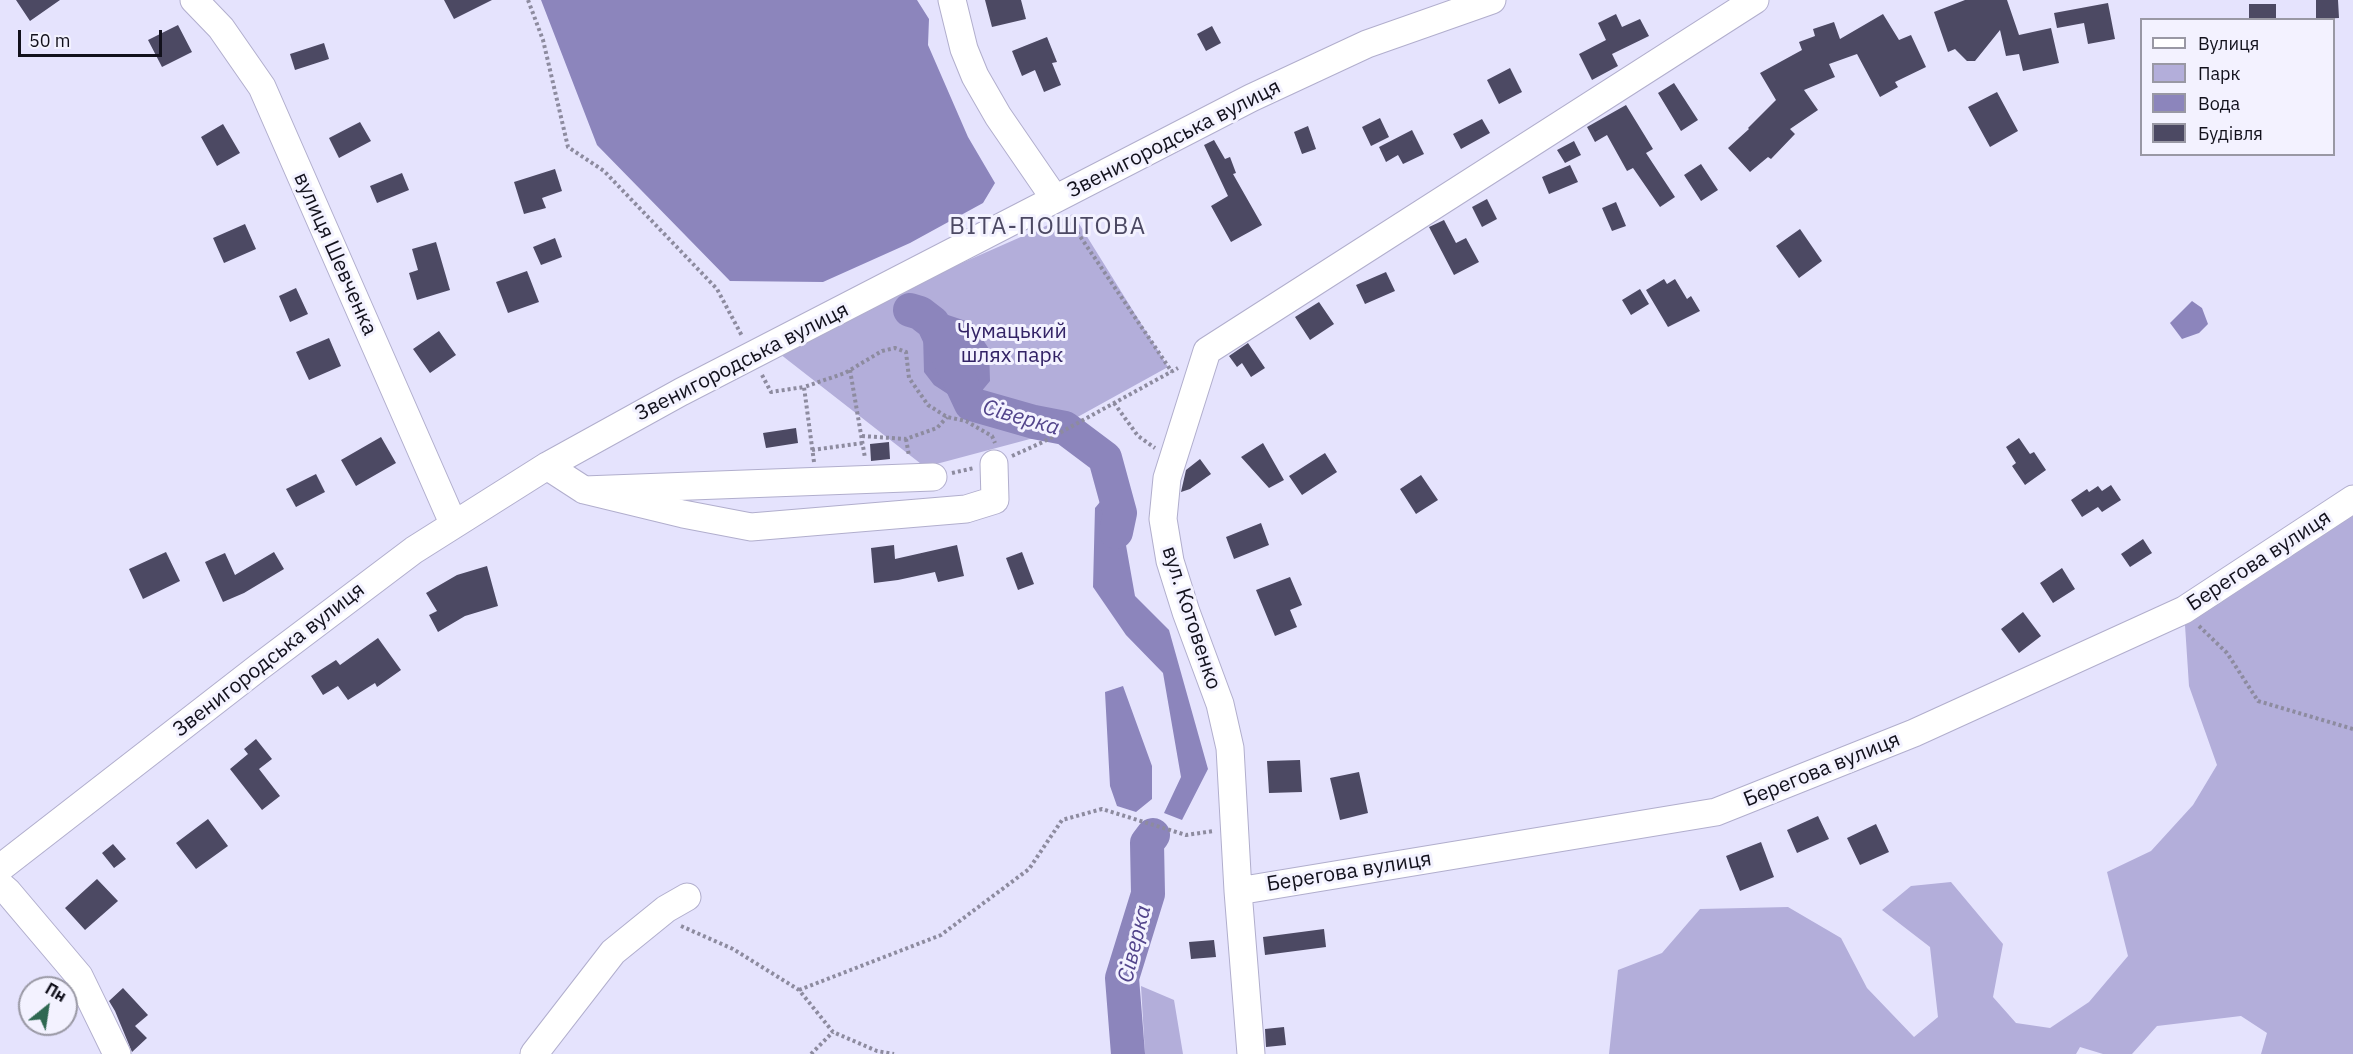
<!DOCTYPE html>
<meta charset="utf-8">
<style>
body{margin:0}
#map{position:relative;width:2353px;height:1054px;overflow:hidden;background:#e5e3fd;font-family:"IBM Plex Sans",sans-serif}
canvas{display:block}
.legend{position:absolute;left:2140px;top:18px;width:195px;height:138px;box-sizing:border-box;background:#f3f2ff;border:2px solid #9998a4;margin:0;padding:8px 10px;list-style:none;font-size:18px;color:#12111c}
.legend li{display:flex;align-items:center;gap:12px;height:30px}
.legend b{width:30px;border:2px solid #9998a4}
.north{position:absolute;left:18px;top:976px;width:60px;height:60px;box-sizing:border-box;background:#f3f2ff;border:2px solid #9998a4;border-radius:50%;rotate:30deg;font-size:16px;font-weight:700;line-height:24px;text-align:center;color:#12111c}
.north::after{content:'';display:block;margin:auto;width:21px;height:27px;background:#2e6851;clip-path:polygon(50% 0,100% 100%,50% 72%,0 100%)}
.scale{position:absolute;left:18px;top:30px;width:144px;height:27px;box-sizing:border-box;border:3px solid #12111c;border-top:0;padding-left:8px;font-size:18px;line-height:21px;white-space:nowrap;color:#12111c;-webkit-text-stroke:4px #f3f2ff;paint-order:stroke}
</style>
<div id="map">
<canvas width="2353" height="1054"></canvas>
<ul class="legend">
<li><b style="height:8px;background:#fff"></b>Вулиця</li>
<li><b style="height:16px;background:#b3aeda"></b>Парк</li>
<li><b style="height:16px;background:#8c85bc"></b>Вода</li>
<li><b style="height:16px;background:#4c4963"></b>Будівля</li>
</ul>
<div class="north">Пн</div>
<div class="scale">50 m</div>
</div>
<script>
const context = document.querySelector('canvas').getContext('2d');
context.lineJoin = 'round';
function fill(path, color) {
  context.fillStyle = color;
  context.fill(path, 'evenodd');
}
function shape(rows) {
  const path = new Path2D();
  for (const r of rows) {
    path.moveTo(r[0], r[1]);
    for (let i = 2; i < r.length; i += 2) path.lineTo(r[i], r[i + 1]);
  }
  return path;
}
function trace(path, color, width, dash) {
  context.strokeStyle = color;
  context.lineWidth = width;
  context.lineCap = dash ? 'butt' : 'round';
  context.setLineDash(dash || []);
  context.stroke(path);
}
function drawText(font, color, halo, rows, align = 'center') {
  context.font = font + ' "IBM Plex Sans",sans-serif';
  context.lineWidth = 6;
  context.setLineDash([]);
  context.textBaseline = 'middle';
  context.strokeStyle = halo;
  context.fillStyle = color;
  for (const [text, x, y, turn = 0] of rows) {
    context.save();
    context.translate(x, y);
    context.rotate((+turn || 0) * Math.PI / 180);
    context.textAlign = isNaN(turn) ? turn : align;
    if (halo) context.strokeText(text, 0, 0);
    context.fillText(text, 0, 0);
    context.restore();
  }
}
fill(shape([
 [1073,214,1168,367,1045,435,925,467,771,347],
 [2353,499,2353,1054,2261,1054,2267,1033,2241,1016,2157,1026,2132,1054,2103,1054,2080,1047,2076,1054,1609,1054,1618,970,1662,953,1700,909,1788,907,1841,938,1867,988,1914,1037,1938,1017,1930,947,1882,910,1911,886,1951,882,2003,944,1993,997,2016,1023,2050,1028,2089,1002,2128,956,2107,872,2151,851,2193,805,2217,765,2189,686,2184,610],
 [1141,986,1174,1000,1183,1054,1145,1054]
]), '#b3aeda');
fill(shape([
 [541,0,917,0,929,19,928,45,968,137,995,183,983,203,910,243,823,282,730,281,597,145],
 [2192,301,2202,308,2208,324,2199,333,2182,339,2170,323],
 [942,313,972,323,989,349,990,381,971,404,957,400,934,385,924,372,923,334],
 [1115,484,1129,485,1133,526,1124,534,1135,596,1169,630,1208,769,1182,820,1164,813,1181,777,1163,673,1126,635,1093,587,1095,508],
 [1123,686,1152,766,1152,799,1136,812,1117,806,1110,786,1105,692]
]), '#8c85bc');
trace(shape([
 [910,310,920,313,933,323,971,404,1034,422,1065,428,1105,458,1120,513,1116,532],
 [1128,1054,1122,978,1148,894,1147,843,1153,835]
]), '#8c85bc', 34);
fill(shape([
 [16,0,60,0,30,21],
 [444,0,492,0,454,19],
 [985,0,1021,0,1026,19,992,27],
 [1965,0,2007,0,2019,35,2051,28,2059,63,2023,71,2019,54,2006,56,2000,30,1975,61,1967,61,1955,49,1948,52,1934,12],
 [2316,0,2338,0,2339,18,2316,19],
 [2108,3,2115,39,2088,44,2084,23,2057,28,2054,13],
 [2249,4,2276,4,2276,20,2249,20],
 [1616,14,1622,27,1640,19,1649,36,1612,54,1618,66,1592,80,1579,54,1606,40,1598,23],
 [1883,14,1899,40,1911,35,1926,67,1895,82,1898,87,1880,97,1857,54,1829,64,1835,77,1804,90,1818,110,1790,129,1795,134,1771,159,1768,157,1750,172,1728,148,1749,129,1748,128,1776,100,1760,73,1802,50,1799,42,1815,36,1813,29,1834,22,1840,39],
 [178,25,192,52,162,67,148,40],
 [1212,26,1221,43,1206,51,1197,34],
 [1047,37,1057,62,1052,63,1061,85,1044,92,1035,70,1022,76,1012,51],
 [324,43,329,59,295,70,290,54],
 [1510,68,1522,92,1499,104,1487,80],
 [1674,83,1698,120,1681,131,1658,93],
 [1997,92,2018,131,1990,147,1968,107],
 [1626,105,1653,149,1646,153,1675,197,1660,207,1633,168,1627,171,1607,135,1595,142,1587,127],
 [1380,118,1389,137,1371,146,1362,127],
 [1482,119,1490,133,1461,149,1453,134],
 [360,122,371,141,339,158,329,138],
 [223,124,240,153,217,166,201,137],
 [1308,126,1316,149,1302,154,1294,132],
 [1412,130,1424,154,1403,164,1398,155,1386,162,1379,147],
 [1214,140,1225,159,1230,157,1236,173,1233,174,1262,225,1231,242,1211,206,1228,196,1204,145],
 [1574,141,1581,155,1565,163,1557,150],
 [1701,164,1718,190,1701,201,1684,175],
 [1570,165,1578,182,1549,194,1542,177],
 [555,169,562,191,542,198,546,208,524,214,514,182],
 [402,173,409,190,377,203,370,186],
 [1487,199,1497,219,1482,227,1472,207],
 [1616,202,1626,226,1612,231,1602,208],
 [1444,220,1456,243,1466,238,1479,262,1454,275,1429,227],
 [245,224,256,249,224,263,213,238],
 [1800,229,1822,261,1799,278,1776,246],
 [555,238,562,257,541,265,533,247],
 [436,242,450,290,417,300,409,273,418,270,412,249],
 [527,271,539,302,508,313,496,282],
 [1386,272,1395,291,1365,304,1356,285],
 [1664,279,1667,284,1675,279,1687,299,1691,296,1700,311,1668,327,1646,290],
 [296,288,308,314,290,322,279,296],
 [1640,289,1649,304,1631,315,1622,300],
 [1319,302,1334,324,1310,340,1295,317],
 [439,331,456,355,430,373,413,349],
 [329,338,341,366,309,380,296,352],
 [1248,343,1265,368,1251,377,1242,363,1237,367,1229,356],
 [796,428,798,443,766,448,763,433],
 [381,437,396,463,356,486,341,460],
 [2019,438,2030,454,2034,452,2046,470,2025,485,2012,466,2016,463,2006,447],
 [889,442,890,459,871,461,870,444],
 [1263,443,1284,480,1269,488,1241,457],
 [1325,453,1337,472,1302,495,1289,476],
 [1200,459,1211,474,1190,489,1181,492,1186,470],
 [316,474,325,492,296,507,286,489],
 [1421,475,1438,500,1416,514,1400,489],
 [2111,485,2121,500,2102,512,2098,507,2082,517,2071,500,2087,489,2089,492,2098,486,2102,491],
 [1261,523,1269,545,1234,559,1226,537],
 [2143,539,2152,553,2130,567,2121,554],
 [894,545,895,559,957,545,964,576,938,582,935,572,898,580,874,583,871,548],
 [166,552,180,581,143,599,129,569],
 [274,552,284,569,244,593,223,602,205,562,225,553,235,575],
 [1022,552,1034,584,1018,590,1006,558],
 [487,566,498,606,465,616,438,632,429,615,437,611,426,593,457,575],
 [2062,568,2075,589,2053,603,2040,583],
 [1290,577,1302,605,1290,610,1297,627,1275,636,1256,590],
 [2023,612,2041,636,2019,653,2001,629],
 [378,638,401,670,377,687,375,683,348,700,338,686,323,695,311,676,336,660,340,665],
 [256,739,272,759,259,769,280,796,262,810,230,769,248,754,244,749],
 [1300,760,1302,792,1269,793,1267,761],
 [1359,772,1368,813,1340,820,1330,778],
 [1818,816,1829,839,1797,853,1787,830],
 [208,819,228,846,196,869,176,843],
 [1876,824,1889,852,1860,865,1847,838],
 [1761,842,1774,877,1740,891,1726,856],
 [113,844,126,859,114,868,102,853],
 [97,879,118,901,85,930,65,908],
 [1324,929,1326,947,1265,955,1263,937],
 [1214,940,1216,957,1191,959,1189,942],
 [123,988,148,1015,135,1026,147,1038,132,1052,115,1011,109,1001],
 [1284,1027,1286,1045,1266,1047,1265,1029]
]), '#4c4963');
const minor = shape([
 [194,0,221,28,262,87,453,523],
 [952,0,964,49,975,76,998,116,1055,199],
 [547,466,584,490,933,477],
 [584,490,683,514,751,527,966,509,995,500,994,464],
 [0,868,259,667,414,550,547,466,681,392,1251,98,1367,44,1492,0],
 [0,885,8,892,79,976,117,1054],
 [1238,891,1716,812,1914,733,2184,610,2353,499],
 [534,1054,613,952,666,909,687,897],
 [1251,1054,1238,891,1230,748,1220,704,1186,612,1170,561,1163,519,1167,478,1207,351,1755,0]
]);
trace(minor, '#b1aecd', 29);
trace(shape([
 [528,0,543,40,568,147,604,171,717,289,742,336],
 [1067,217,1172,372],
 [850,370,865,458],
 [762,375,771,392,804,387],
 [1114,403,1138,436,1155,448],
 [862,436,906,439,937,428,947,417],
 [906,439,909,456],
 [812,450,863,443],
 [1012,456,1043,442,1178,368],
 [814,462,804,387,845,373,882,351,895,348,906,352,909,378,928,405,947,417,966,421,992,436,995,443],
 [952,473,974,468],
 [2199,626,2227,653,2258,701,2353,729],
 [681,926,733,949,799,990,833,1032,877,1051,894,1054],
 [799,990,941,935,1029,869,1062,820,1102,809,1186,835,1214,831],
 [811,1054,833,1032]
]), '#8d8b9f', 4, [3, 3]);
trace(minor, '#fff', 27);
drawText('21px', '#12111c', '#f3f2ff', [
 ["Звенигородська вулиця",1174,139,-27],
 ["вулиця Шевченка",335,254,66],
 ["Звенигородська вулиця",742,362,-27],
 ["Берегова вулиця",2259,561,-33],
 ["вул. Котовенко",1191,618,72],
 ["Звенигородська вулиця",269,660,-38],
 ["Берегова вулиця",1822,770,-22],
 ["Берегова вулиця",1349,872,-9]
]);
drawText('21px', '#332366', '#f3f2ff', [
 ["Чумацький",1012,332],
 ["шлях парк",1012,356]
]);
drawText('italic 22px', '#52448b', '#f3f2ff', [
 ["Сіверка",1021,418,16],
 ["Сіверка",1135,944,-76]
]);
context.letterSpacing = '1.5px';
drawText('24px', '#4c4963', '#f3f2ff', [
 ["ВІТА-ПОШТОВА",1048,227]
]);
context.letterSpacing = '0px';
</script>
